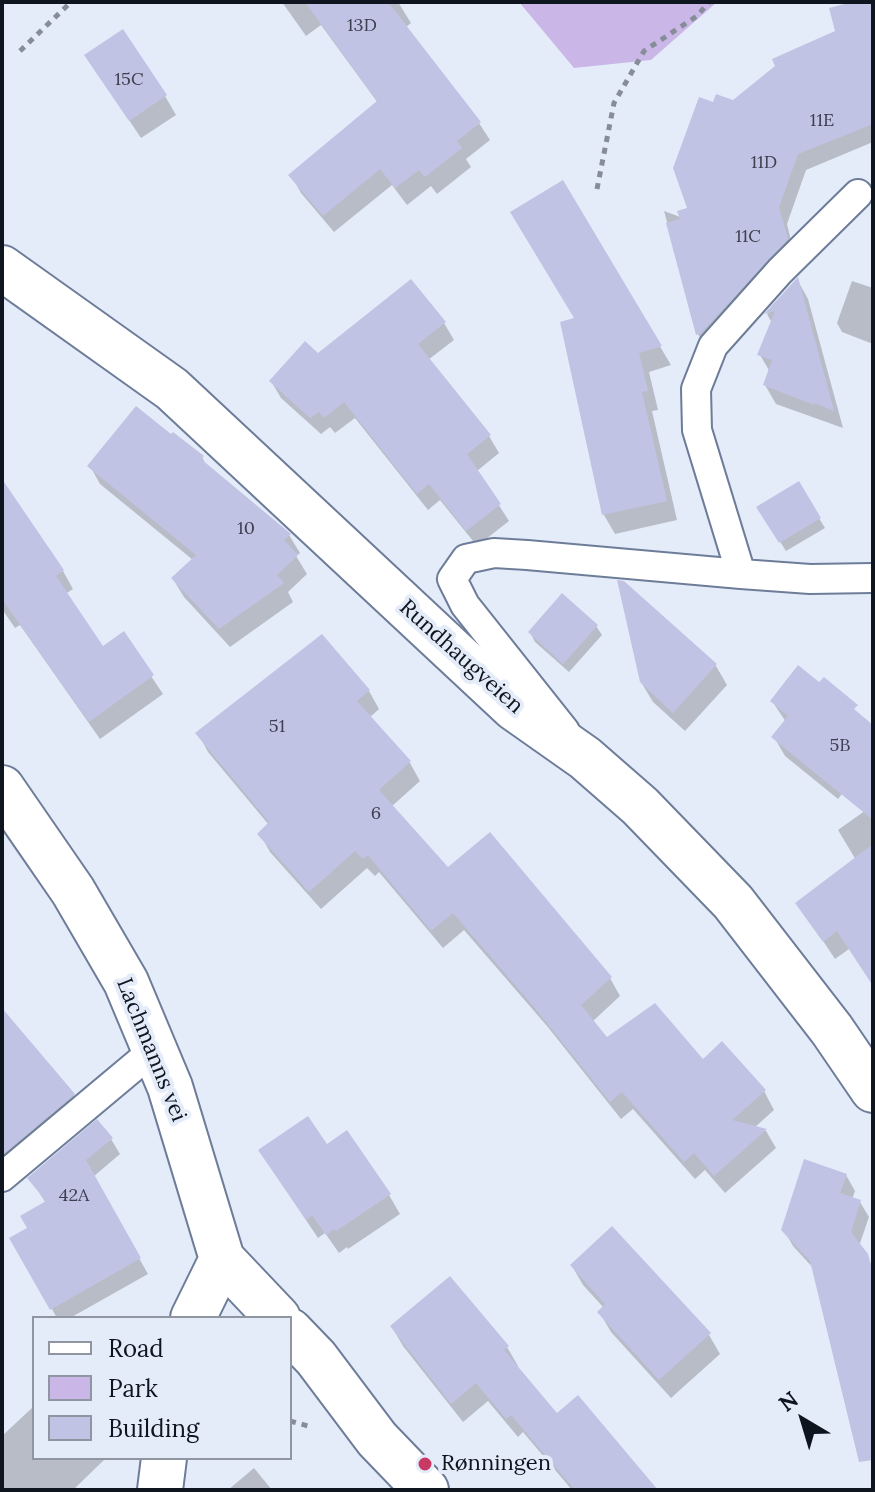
<!DOCTYPE html>
<meta charset="utf-8">
<style>
body{margin:0}
#map{position:relative;width:875px;height:1492px;overflow:hidden;background:#e5ecf9;font-family:Lora,serif}
canvas{display:block}
.frame{position:absolute;inset:0;border:4px solid #0f151f;pointer-events:none}
.legend{position:absolute;left:32px;top:1316px;width:260px;height:144px;box-sizing:border-box;background:#e5ecf9;border:2px solid #8f96a2;margin:0;padding:10px 14px;list-style:none;font-size:24px;color:#0f151f}
.legend li{display:flex;align-items:center;gap:16px;height:40px}
.legend b{width:40px;border:2px solid #8f96a2}
.north{position:absolute;left:763px;top:1380px;width:80px;height:80px;-webkit-text-stroke:6px #e5ecf9;paint-order:stroke;rotate:322deg;font-size:22px;font-weight:700;line-height:32px;text-align:center;color:#0f151f}
.north::after{content:'';display:block;margin:auto;width:28px;height:36px;background:#0f151f;clip-path:polygon(50% 0,100% 100%,50% 72%,0 100%)}
</style>
<div id="map">
<canvas width="875" height="1492"></canvas>
<div class="frame"></div>
<ul class="legend">
<li><b style="height:10px;background:#fff"></b>Road</li>
<li><b style="height:22px;background:#cbb7e7"></b>Park</li>
<li><b style="height:22px;background:#c1c3e4"></b>Building</li>
</ul>
<div class="north">N</div>
</div>
<script>
const context = document.querySelector('canvas').getContext('2d');
context.lineJoin = 'round';
function fill(path, color) {
  context.fillStyle = color;
  context.fill(path, 'evenodd');
}
function shape(rows) {
  const path = new Path2D();
  for (const r of rows) {
    path.moveTo(r[0], r[1]);
    for (let i = 2; i < r.length; i += 2) path.lineTo(r[i], r[i + 1]);
  }
  return path;
}
function trace(path, color, width, dash) {
  context.strokeStyle = color;
  context.lineWidth = width;
  context.lineCap = dash ? 'butt' : 'round';
  context.setLineDash(dash || []);
  context.stroke(path);
}
function drawText(font, color, halo, rows, align = 'center') {
  context.font = font + ' Lora,serif';
  context.lineWidth = 8;
  context.setLineDash([]);
  context.textBaseline = 'middle';
  context.strokeStyle = halo;
  context.fillStyle = color;
  for (const [text, x, y, turn = 0] of rows) {
    context.save();
    context.translate(x, y);
    context.rotate((+turn || 0) * Math.PI / 180);
    context.textAlign = isNaN(turn) ? turn : align;
    if (halo) context.strokeText(text, 0, 0);
    context.fillText(text, 0, 0);
    context.restore();
  }
}
fill(shape([
 [519,2,717,2,651,60,574,68]
]), '#cbb7e7');
fill(shape([
 [282,2,398,2,411,23,405,28,479,123,490,140,466,159,471,167,437,194,431,186,407,205,392,185,334,232,301,193,291,175,378,103,321,25,306,36],
 [860,2,873,2,873,142,806,170,787,224,794,253,776,252,784,267,707,350,698,334,664,211,694,222,714,104,733,102,838,32],
 [98,74,165,96,176,115,141,138],
 [563,183,671,365,649,372,658,410,652,411,677,520,615,534,604,515,563,323,576,320],
 [798,281,808,299,843,428,776,404,765,385,770,372,760,355,772,323,767,314],
 [852,281,873,288,873,344,842,332,837,323],
 [444,323,454,340,428,360,489,436,499,453,477,471,509,521,477,546,440,500,428,510,355,418,335,433,330,427,321,434,281,398,271,381,318,356],
 [202,457,207,467,289,535,300,553,296,556,307,574,288,592,293,602,230,647,184,597,173,579,193,560,100,484,90,466],
 [2,483,63,571,73,589,65,594,103,649,123,634,163,694,100,739,20,625,15,628,2,609],
 [798,484,825,528,786,551,759,508],
 [623,583,716,666,727,685,685,731,653,702,641,682],
 [596,626,602,635,569,672,535,642,530,632],
 [369,691,379,709,369,718,410,763,420,781,391,807,448,869,610,978,620,996,592,1022,607,1040,703,1062,764,1091,774,1110,754,1128,766,1131,776,1148,725,1193,705,1170,695,1179,633,1109,621,1119,547,1026,464,930,443,948,379,872,375,876,367,868,321,909,270,852,260,834,269,825,208,752,198,733],
 [772,701,873,730,873,754,838,799,785,756,774,737,786,722],
 [873,805,873,985,849,949,835,959,798,903,856,860,838,830],
 [2,1010,74,1095,85,1114,17,1170,2,1153],
 [111,1139,120,1154,93,1177,148,1274,70,1318,57,1318,12,1239,30,1229,46,1203,30,1179],
 [327,1147,389,1195,400,1214,348,1249,347,1247,339,1253,325,1233,318,1238,260,1151],
 [846,1175,855,1191,852,1199,860,1202,869,1217,859,1246,873,1267,873,1450,814,1269,793,1246,784,1230],
 [572,1266,709,1335,720,1354,671,1398,611,1332,600,1313,604,1308,583,1285],
 [392,1327,507,1347,518,1366,516,1368,556,1416,656,1490,572,1490,523,1432,518,1437,488,1401,463,1422,403,1346],
 [34,1406,34,1458,106,1458,73,1490,2,1490,2,1436],
 [254,1468,272,1490,228,1490]
]), '#0003');
fill(shape([
 [305,2,388,2,481,122,457,141,462,148,425,177,419,170,395,188,380,169,323,216,288,175,377,101],
 [852,2,873,2,873,124,798,154,779,207,788,239,701,333,696,335,666,223,680,219,677,211,687,208,673,168,699,97,713,102,716,94,733,100,775,66,772,59,835,31,829,8],
 [123,29,167,95,129,121,84,55],
 [563,180,662,346,639,353,648,391,642,392,667,501,602,515,560,322,574,318,510,212],
 [798,277,834,411,814,403,814,405,763,385,772,360,757,355,775,311,764,314],
 [411,279,446,322,418,344,491,435,467,454,501,504,466,531,429,484,417,494,344,402,324,418,319,412,310,418,269,381,305,341,318,353],
 [136,406,171,434,173,432,204,456,201,459,291,534,284,540,298,555,277,575,284,583,219,629,171,578,196,555,87,466],
 [2,479,64,570,56,576,103,646,124,631,154,675,89,722,2,599],
 [799,481,821,518,779,543,756,507],
 [617,580,624,581,717,664,673,713,640,682],
 [562,593,598,625,563,664,528,632],
 [322,634,370,690,357,701,411,761,379,790,448,867,490,832,612,977,581,1005,607,1037,655,1003,703,1059,722,1041,766,1090,732,1120,767,1129,714,1176,694,1153,684,1162,622,1092,610,1102,534,1007,453,913,431,931,368,855,363,859,355,851,309,892,257,834,269,822,195,733],
 [798,665,819,682,824,677,858,705,854,709,873,725,873,820,771,737,788,716,770,701],
 [873,844,873,986,837,931,823,942,795,903],
 [2,1008,75,1094,5,1153,2,1149],
 [308,1116,327,1144,347,1130,391,1194,336,1231,334,1229,326,1235,312,1215,306,1220,258,1150],
 [97,1119,113,1138,86,1160,141,1258,50,1310,9,1238,27,1228,20,1216,46,1201,27,1178],
 [804,1159,847,1174,840,1193,861,1200,851,1232,868,1254,873,1273,873,1460,859,1462,810,1261,781,1230],
 [612,1226,711,1333,659,1380,597,1312,605,1304,570,1265],
 [450,1276,509,1346,504,1350,557,1413,578,1395,658,1490,575,1490,511,1415,506,1419,476,1383,451,1404,390,1326]
]), '#c1c3e4');
const service = shape([
 [741,574,697,430,696,389,713,346,780,271,858,194],
 [565,731,465,605,452,579,466,559,494,553,527,555,741,574,810,579,873,578],
 [2,1177,155,1049]
]);
const minor = shape([
 [2,268,172,389,514,708,585,758,640,806,733,902,832,1030,873,1090]
]);
const tertiary = shape([
 [2,788,73,891,126,982,170,1087,222,1259,278,1318],
 [193,1318,222,1259],
 [290,1331,316,1358,377,1439,426,1490],
 [160,1490,164,1458]
]);
trace(service, '#6d7d99', 32);
trace(minor, '#6d7d99', 48);
trace(tertiary, '#6d7d99', 48);
trace(shape([
 [20,51,71,2],
 [597,189,614,103,644,51,697,16,709,2],
 [290,1421,308,1426]
]), '#868c98', 5, [6, 6]);
trace(service, '#fff', 28);
trace(minor, '#fff', 44);
trace(tertiary, '#fff', 44);
for (const [x, y, r, color] of [
 [425,1464,8,"#c83a63"]
]) {
  const dot = new Path2D();
  dot.arc(x, y, r, 0, 2 * Math.PI);
  context.fillStyle = color;
  context.fill(dot);
  trace(dot, '#e5ecf9', 3);
}
drawText('18px', '#3c4050', null, [
 ["13D",362,26],
 ["15C",129,80],
 ["11E",822,121],
 ["11D",764,163],
 ["11C",748,237],
 ["10",246,529],
 ["51",277,727],
 ["5B",840,746],
 ["6",376,814],
 ["42A",74,1196]
]);
drawText('22px', '#0f151f', '#e5ecf9', [
 ["Rundhaugveien",461,657,42],
 ["Lachmanns vei",151,1050,68]
]);
drawText('22px', '#0f151f', '#e5ecf9', [
 ["Rønningen",441,1464]
], 'left');
</script>
